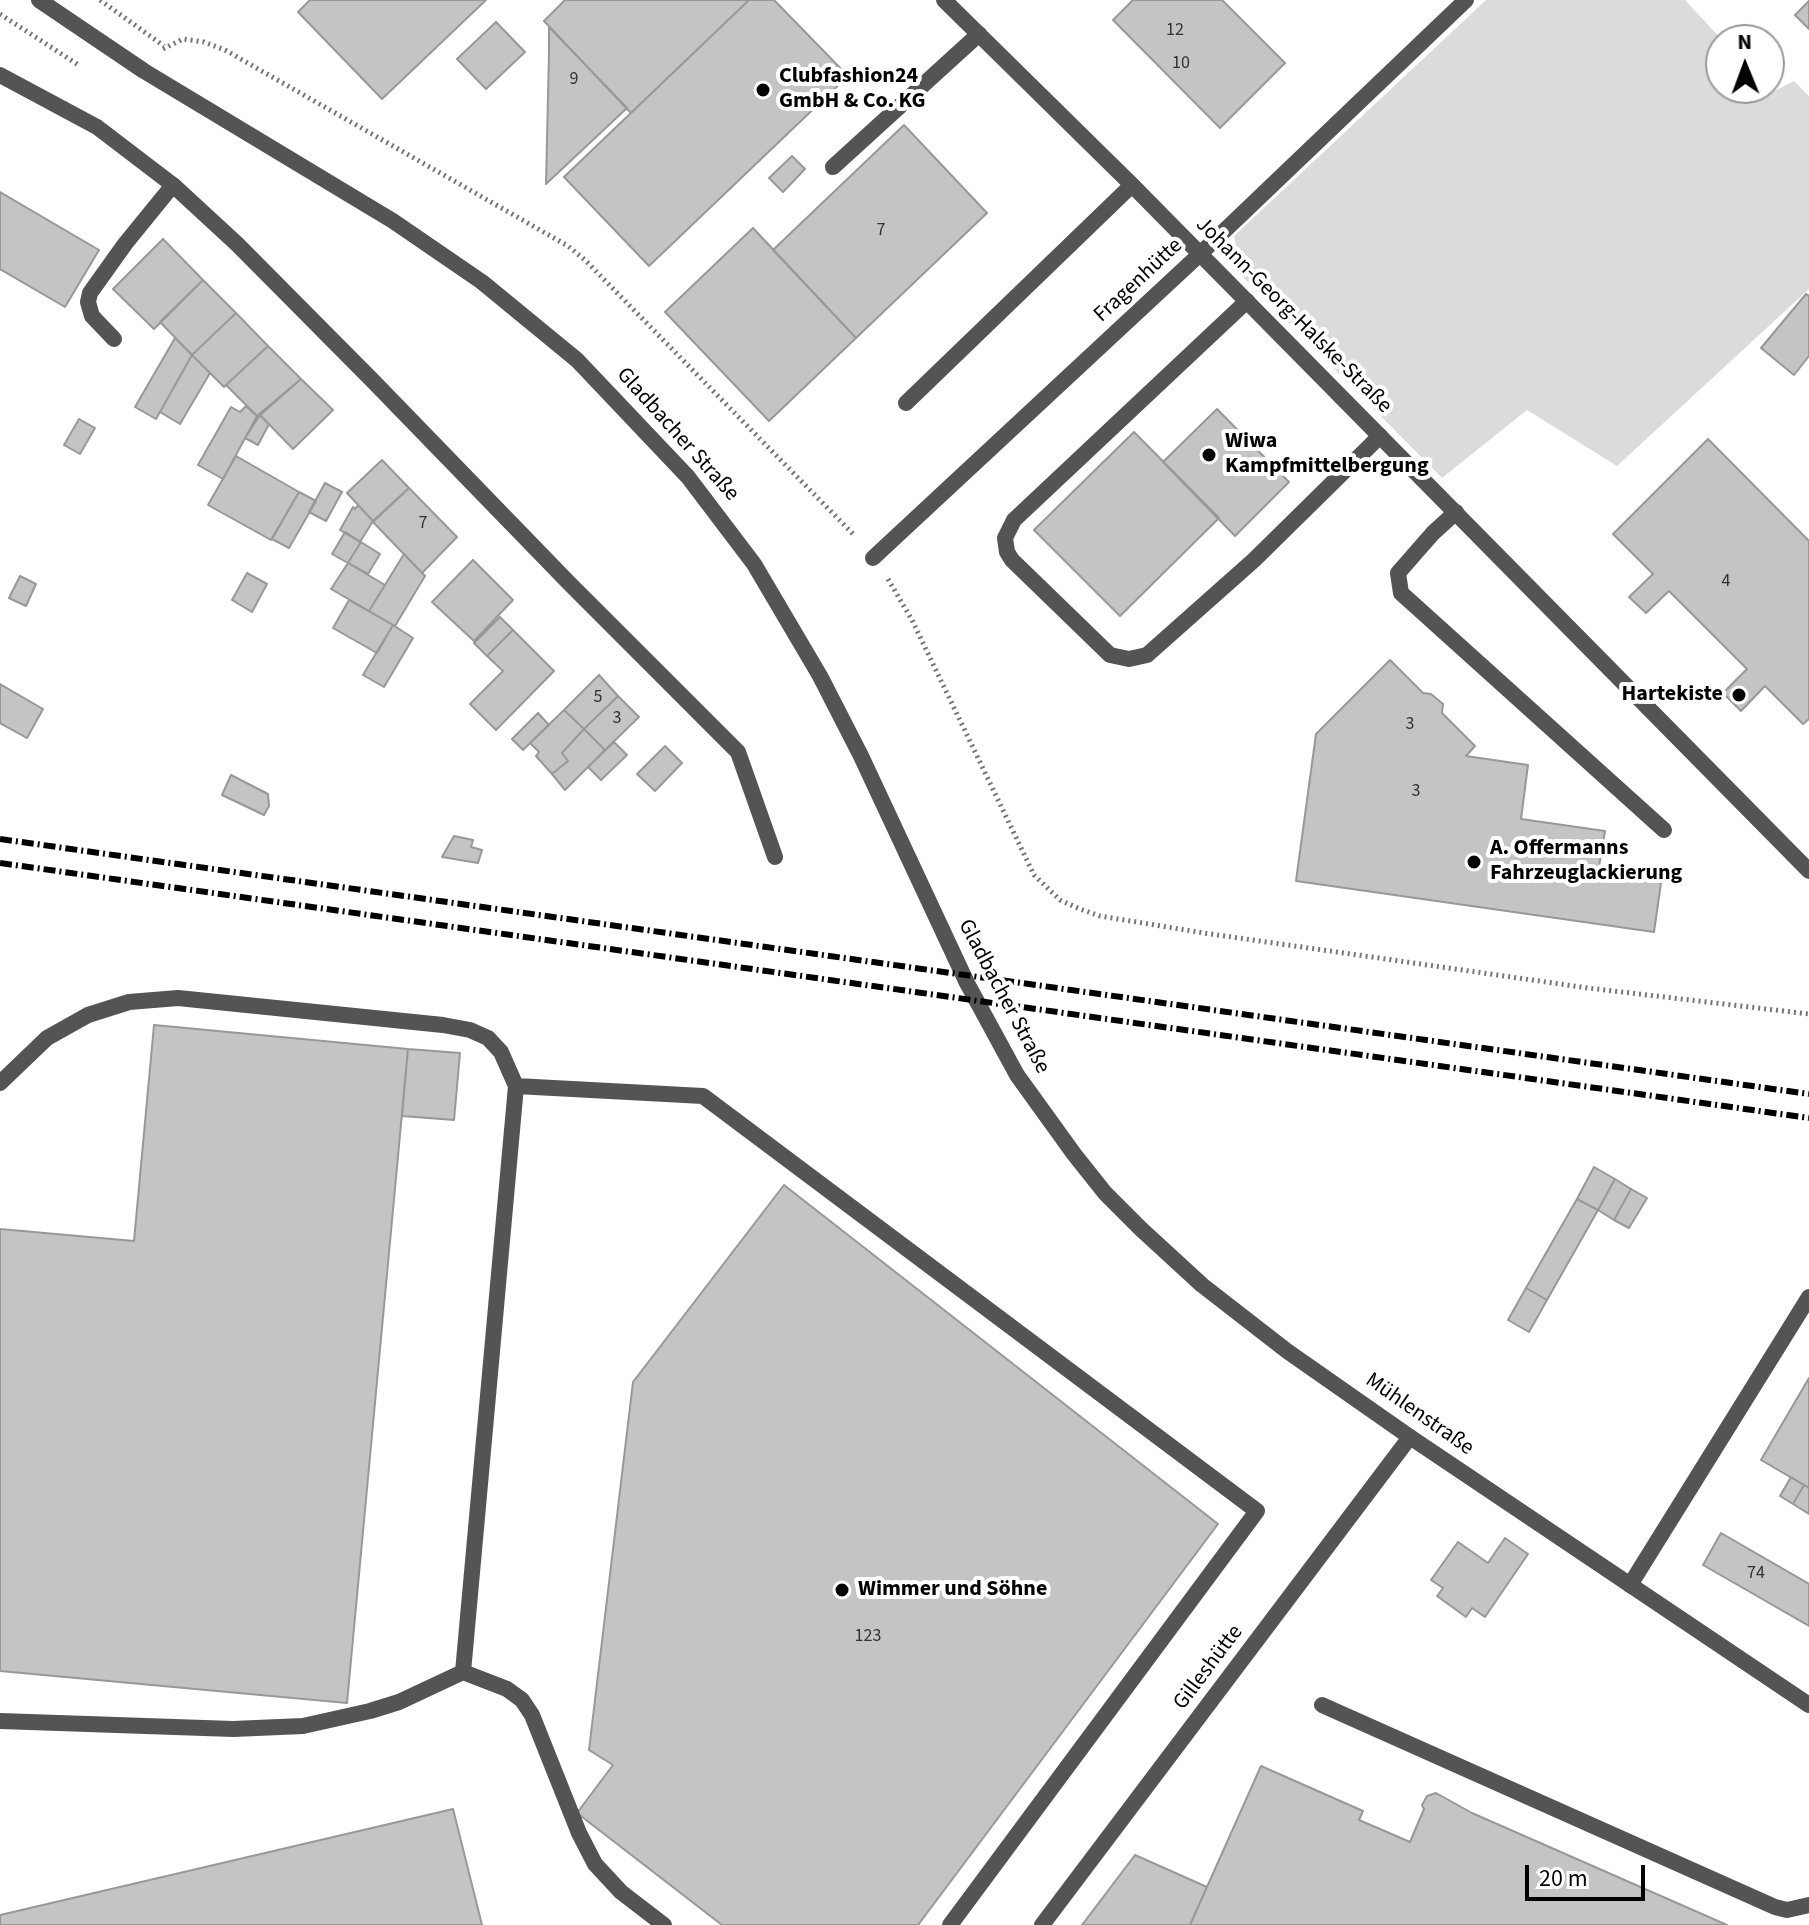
<!DOCTYPE html>
<meta charset="utf-8">
<style>
body{margin:0}
#map{position:relative;width:1809px;height:1925px;overflow:hidden;background:#fff;font-family:"Source Sans 3",sans-serif}
canvas{display:block}
.north{position:absolute;left:1705px;top:24px;width:80px;height:80px;box-sizing:border-box;background:#fff;border:2px solid #999;border-radius:50%;rotate:359deg;font-size:22px;font-weight:700;line-height:32px;text-align:center;color:#000}
.north::after{content:'';display:block;margin:auto;width:28px;height:36px;background:#000;clip-path:polygon(50% 0,100% 100%,50% 72%,0 100%)}
.scale{position:absolute;left:1525px;top:1865px;width:120px;height:36px;box-sizing:border-box;border:4px solid #000;border-top:0;padding-left:10px;font-size:24px;line-height:28px;white-space:nowrap;color:#000;-webkit-text-stroke:6px #fff;paint-order:stroke}
</style>
<div id="map">
<canvas width="1809" height="1925"></canvas>
<div class="north">N</div>
<div class="scale">20 m</div>
</div>
<script>
const context = document.querySelector('canvas').getContext('2d');
context.lineJoin = 'round';
function fill(path, color) {
  context.fillStyle = color;
  context.fill(path, 'evenodd');
}
function shape(rows) {
  const path = new Path2D();
  for (const r of rows) {
    path.moveTo(r[0], r[1]);
    for (let i = 2; i < r.length; i += 2) path.lineTo(r[i], r[i + 1]);
  }
  return path;
}
function trace(path, color, width, dash) {
  context.strokeStyle = color;
  context.lineWidth = width;
  context.lineCap = dash ? 'butt' : 'round';
  context.setLineDash(dash || []);
  context.stroke(path);
}
function drawText(font, color, halo, rows, align = 'center') {
  context.font = font + ' "Source Sans 3",sans-serif';
  context.lineWidth = 8;
  context.setLineDash([]);
  context.textBaseline = 'middle';
  context.strokeStyle = halo;
  context.fillStyle = color;
  for (const [text, x, y, turn = 0] of rows) {
    context.save();
    context.translate(x, y);
    context.rotate((+turn || 0) * Math.PI / 180);
    context.textAlign = isNaN(turn) ? turn : align;
    if (halo) context.strokeText(text, 0, 0);
    context.fillText(text, 0, 0);
    context.restore();
  }
}
fill(shape([
 [1486,0,1685,0,1722,40,1721,88,1766,88,1771,93,1794,81,1809,96,1809,289,1617,466,1527,410,1442,478,1242,276,1234,236]
]), '#dbdbdb');
const building = shape([
 [310,0,486,0,382,99,298,12,310,0],
 [565,0,749,0,631,113,544,21,565,0],
 [749,0,774,0,848,76,649,266,564,177,749,0],
 [1133,0,1222,0,1285,63,1220,128,1113,20,1133,0],
 [1809,1,1809,29,1795,15,1809,1],
 [496,22,525,52,486,89,457,59,496,22],
 [549,27,627,108,546,184,549,52,549,27],
 [904,125,987,213,856,338,773,250,904,125],
 [792,156,805,169,783,192,769,178,792,156],
 [0,192,99,250,65,307,0,269,0,192],
 [753,228,856,338,769,421,665,312,753,228],
 [163,239,203,280,154,329,113,289,163,239],
 [203,280,236,313,192,355,160,322,203,280],
 [1806,294,1809,296,1809,356,1794,375,1761,348,1806,294],
 [236,313,268,346,224,387,192,355,236,313],
 [175,338,192,355,156,419,135,407,175,338],
 [268,346,301,379,257,416,226,385,268,346],
 [192,355,210,373,180,424,160,412,192,355],
 [301,379,333,410,293,449,260,415,301,379],
 [246,406,257,416,223,479,198,465,231,407,240,412,246,406],
 [1217,409,1289,482,1235,536,1163,462,1217,409],
 [260,415,269,424,258,445,245,438,260,415],
 [79,419,95,428,80,454,64,445,79,419],
 [1134,432,1219,518,1120,616,1034,530,1134,432],
 [1708,439,1809,541,1809,719,1803,724,1765,686,1741,711,1723,693,1747,669,1669,591,1646,613,1629,597,1653,574,1613,534,1708,439],
 [236,456,299,492,271,540,208,505,236,456],
 [382,460,409,488,373,521,347,493,382,460],
 [325,483,342,492,326,521,309,512,325,483],
 [409,488,457,537,422,573,373,522,409,488],
 [299,492,316,501,289,548,272,539,299,492],
 [358,505,373,521,360,542,340,530,353,507,355,509,358,505],
 [345,532,361,542,348,563,332,554,345,532],
 [361,542,380,554,368,574,348,563,361,542],
 [404,554,425,576,395,626,369,611,404,554],
 [473,560,513,600,474,641,432,602,473,560],
 [348,563,385,585,369,611,331,589,348,563],
 [247,573,267,584,252,612,232,600,247,573],
 [20,576,36,584,26,606,9,598,20,576],
 [349,600,393,625,377,653,333,628,349,600],
 [500,617,513,630,487,656,474,643,500,617],
 [393,625,413,638,384,687,363,675,393,625],
 [513,630,554,671,496,730,470,704,503,671,487,656,513,630],
 [1390,660,1423,693,1431,694,1443,704,1442,713,1475,746,1466,756,1528,765,1521,819,1605,831,1599,867,1662,876,1654,932,1296,881,1316,734,1390,660],
 [599,675,618,696,584,729,564,710,599,675],
 [0,684,43,709,27,738,0,723,0,684],
 [618,696,639,717,605,750,584,729,618,696],
 [564,710,584,729,562,753,568,761,552,774,536,756,539,752,530,743,564,710],
 [538,713,549,725,523,750,512,739,538,713],
 [584,729,605,750,565,790,552,774,568,761,562,753,584,729],
 [614,742,627,755,601,780,588,767,614,742],
 [665,746,682,763,655,791,637,774,665,746],
 [231,775,268,794,269,806,264,815,222,795,231,775],
 [454,836,473,840,471,847,482,850,478,863,442,857,454,836],
 [154,1025,408,1049,347,1703,0,1671,0,1229,134,1241,154,1025],
 [408,1049,460,1053,454,1120,402,1116,408,1049],
 [1594,1167,1615,1179,1598,1210,1577,1199,1594,1167],
 [1615,1179,1631,1189,1614,1220,1598,1210,1615,1179],
 [784,1185,1218,1524,918,1925,722,1925,577,1813,613,1765,589,1750,633,1382,784,1185],
 [1631,1189,1647,1198,1629,1228,1614,1220,1631,1189],
 [1577,1199,1598,1210,1547,1300,1526,1288,1577,1199],
 [1526,1288,1547,1300,1529,1332,1508,1320,1526,1288],
 [1809,1378,1809,1488,1761,1460,1809,1378],
 [1791,1477,1804,1485,1793,1504,1780,1496,1791,1477],
 [1804,1485,1809,1488,1809,1514,1793,1504,1804,1485],
 [1721,1533,1809,1584,1809,1626,1703,1565,1721,1533],
 [1505,1538,1528,1554,1485,1617,1472,1608,1466,1617,1437,1596,1443,1588,1431,1580,1458,1542,1488,1563,1505,1538],
 [1261,1766,1363,1811,1359,1820,1410,1842,1424,1809,1422,1805,1427,1796,1436,1793,1472,1813,1727,1925,1190,1925,1261,1766],
 [453,1809,482,1925,0,1925,0,1915,453,1809],
 [1135,1855,1207,1887,1190,1925,1082,1925,1135,1855]
]);
fill(building, '#c4c4c4');
trace(building, '#989898', 2);
trace(shape([
 [100,0,164,46],
 [0,14,80,66],
 [163,49,183,39,204,42,225,50,568,246,585,260,855,536],
 [888,579,912,620,1034,875,1060,900,1080,909,1100,916,1204,933,1588,988,1809,1014]
]), '#767676', 5, [2, 4]);
trace(shape([
 [833,167,979,34],
 [1247,301,1014,520,1005,538,1007,552,1012,560,1110,655,1129,659,1147,655,1254,560,1380,436],
 [114,339,92,316,88,302,90,293,125,244,173,185],
 [906,403,1132,185],
 [1456,512,1433,533,1398,573,1401,593,1664,830],
 [873,558,1200,254],
 [0,1083,47,1038,88,1015,129,1002,178,998,443,1025,470,1030,488,1038,501,1052,516,1086],
 [1630,1585,1809,1297],
 [1322,1705,1775,1907,1787,1910,1809,1905],
 [0,1721,233,1729,303,1726,370,1711,399,1702,463,1672],
 [664,1925,621,1892,595,1864,579,1833,532,1715,522,1700,507,1689,463,1672,516,1086,703,1096,1257,1511,950,1925]
]), '#545454', 16);
trace(shape([
 [944,0,1132,185,1809,871],
 [0,75,97,127,173,185,237,244,373,381,569,583,738,752,775,857],
 [1200,254,1466,0],
 [1042,1925,1410,1437]
]), '#545454', 16);
trace(shape([
 [39,0,144,71,393,221,482,282,577,360,688,477,754,564,820,676,861,756,967,983,1017,1075,1074,1154,1105,1193,1141,1229,1202,1285,1287,1351,1410,1437,1809,1705]
]), '#545454', 16);
trace(shape([
 [0,839,1809,1094],
 [0,863,1809,1118]
]), '#000', 6, [12, 4, 2, 4]);
for (const [x, y, r, color] of [
 [763,90,8,"#000"],
 [1209,455,8,"#000"],
 [1739,695,8,"#000"],
 [1474,862,8,"#000"],
 [842,1590,8,"#000"]
]) {
  const dot = new Path2D();
  dot.arc(x, y, r, 0, 2 * Math.PI);
  context.fillStyle = color;
  context.fill(dot);
  trace(dot, '#fff', 3);
}
drawText('18px', '#313131', null, [
 ["12",1175,31],
 ["10",1181,64],
 ["9",574,80],
 ["7",881,231],
 ["7",423,524],
 ["4",1726,582],
 ["5",598,698],
 ["3",617,719],
 ["3",1410,725],
 ["3",1416,792],
 ["74",1756,1574],
 ["123",868,1637]
]);
drawText('bold 22px', '#000', '#fff', [
 ["Clubfashion24",779,77],
 ["GmbH & Co. KG",779,102],
 ["Wiwa",1225,442],
 ["Kampfmittelbergung",1225,467],
 ["Hartekiste",1723,695,"right"],
 ["A. Offermanns",1490,849],
 ["Fahrzeuglackierung",1490,874],
 ["Wimmer und Söhne",858,1590]
], 'left');
drawText('22px', '#000', '#fff', [
 ["Fragenhütte",1139,281,-43],
 ["Johann-Georg-Halske-Straße",1293,316,45],
 ["Gladbacher Straße",677,435,48],
 ["Gladbacher Straße",1003,997,62],
 ["Mühlenstraße",1419,1415,35],
 ["Gilleshütte",1209,1668,-53]
]);
</script>
